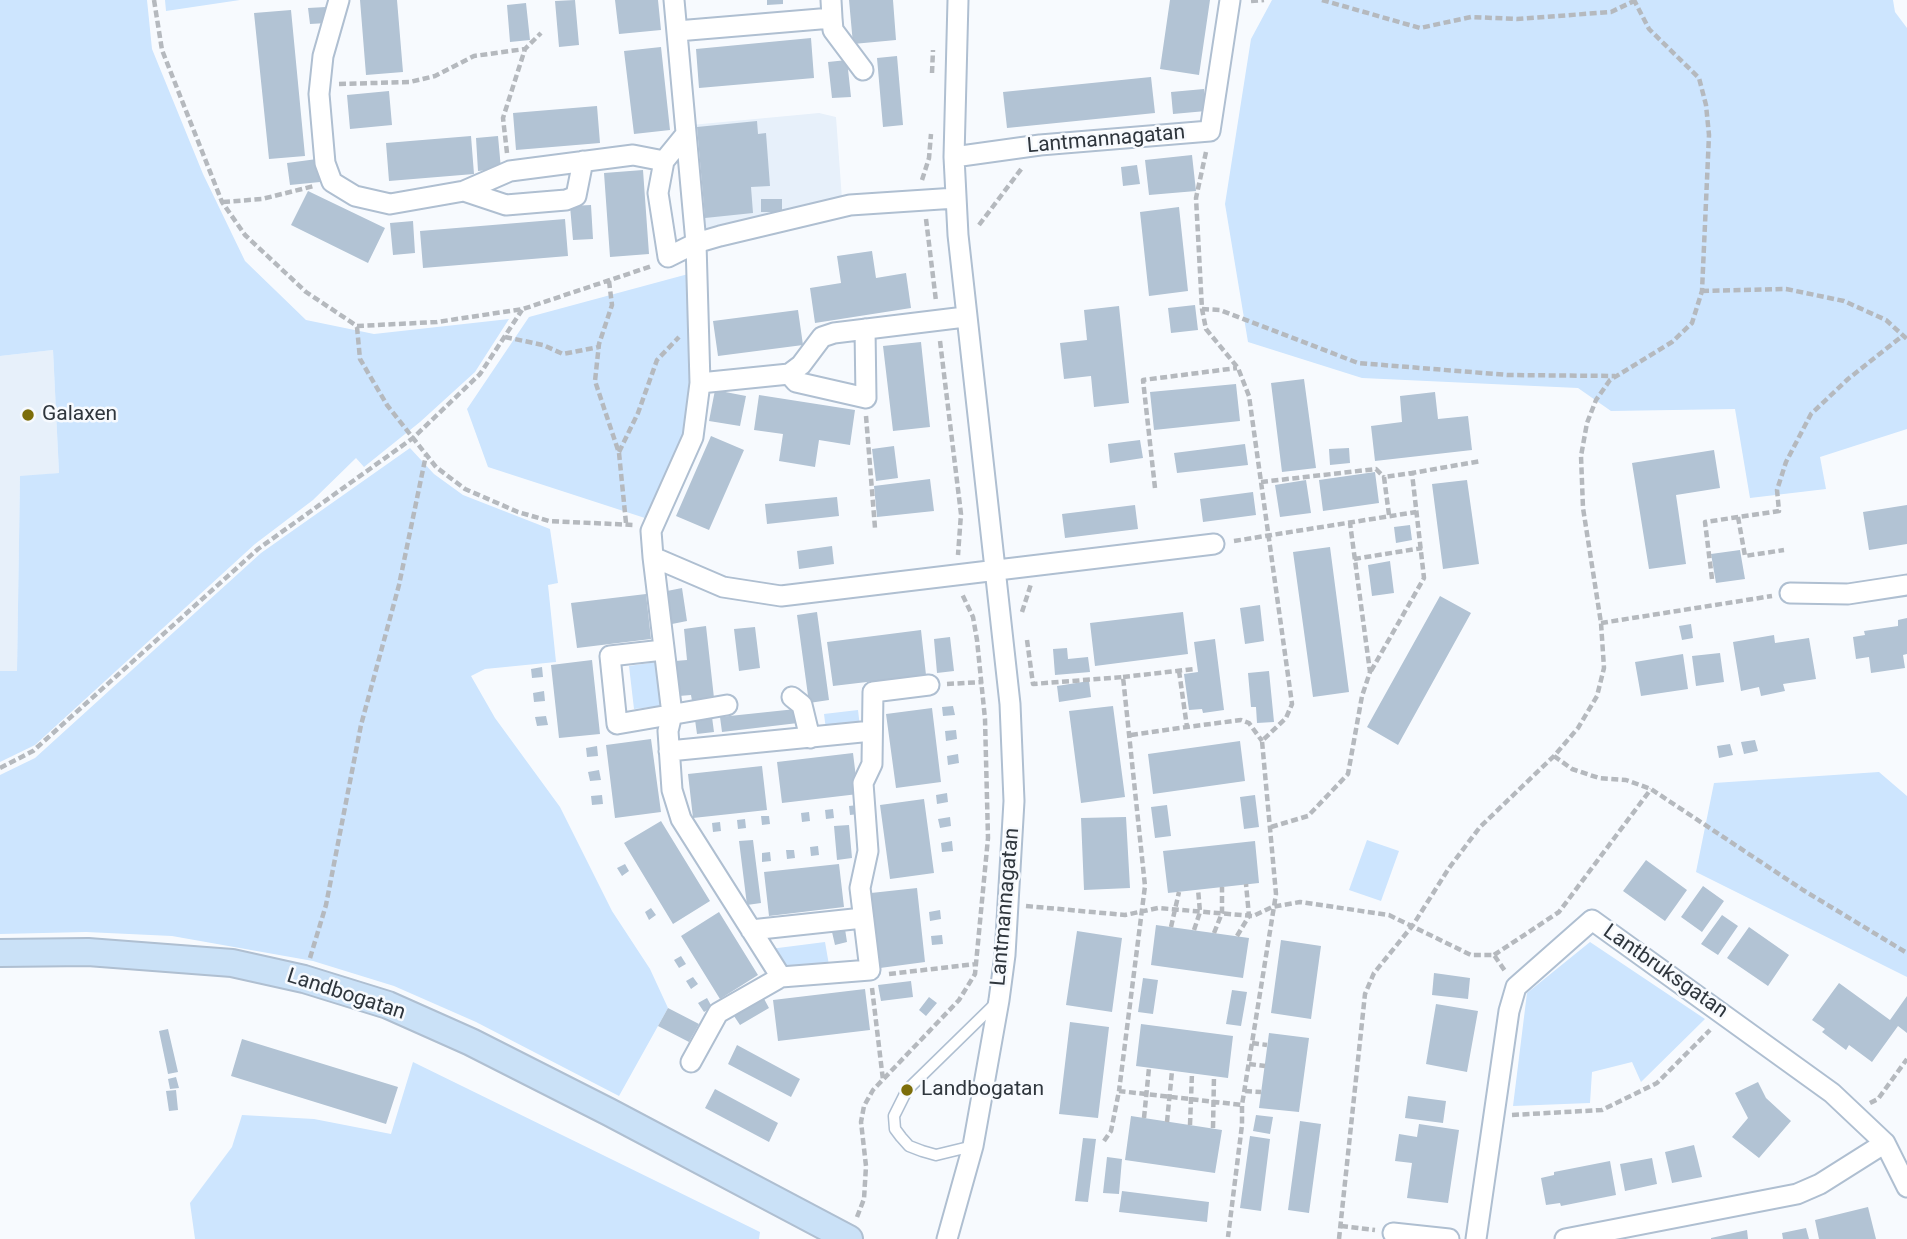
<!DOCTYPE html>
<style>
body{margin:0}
canvas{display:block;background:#f7fafe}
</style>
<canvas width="1907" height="1239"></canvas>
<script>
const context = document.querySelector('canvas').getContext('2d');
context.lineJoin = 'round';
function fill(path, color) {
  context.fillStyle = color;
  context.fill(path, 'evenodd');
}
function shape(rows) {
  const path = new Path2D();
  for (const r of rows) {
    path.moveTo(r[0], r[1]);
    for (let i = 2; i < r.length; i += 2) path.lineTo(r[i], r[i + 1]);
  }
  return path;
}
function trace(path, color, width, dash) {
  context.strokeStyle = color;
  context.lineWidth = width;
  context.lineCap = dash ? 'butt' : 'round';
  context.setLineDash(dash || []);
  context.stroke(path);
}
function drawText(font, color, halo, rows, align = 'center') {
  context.font = font + ' Roboto,sans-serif';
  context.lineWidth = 5;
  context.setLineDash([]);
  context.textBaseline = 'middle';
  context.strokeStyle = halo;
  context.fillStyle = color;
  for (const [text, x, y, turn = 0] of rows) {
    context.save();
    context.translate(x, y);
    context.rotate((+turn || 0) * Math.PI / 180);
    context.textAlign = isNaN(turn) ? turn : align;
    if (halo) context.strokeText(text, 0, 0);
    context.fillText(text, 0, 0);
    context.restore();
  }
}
fill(shape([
 [819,113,836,117,842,199,773,221,700,230,691,125],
 [53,350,59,473,20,477,17,671,0,671,0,356]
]), '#e7f0fa');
fill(shape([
 [0,0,147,0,152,49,203,174,245,261,306,320,374,334,509,319,475,372,420,422,364,467,356,458,313,500,255,544,35,745,0,762,0,671,17,671,20,476,59,473,53,350,0,356],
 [165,0,240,0,166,11],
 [1272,0,1893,0,1895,12,1907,28,1907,429,1820,457,1826,489,1750,498,1735,409,1611,411,1578,388,1362,378,1248,342,1225,204,1251,39],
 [703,270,705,399,648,519,488,467,467,409,529,317],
 [410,448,434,474,463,495,550,529,558,583,548,585,556,662,485,669,471,676,495,718,560,807,612,911,650,969,668,1008,619,1096,476,1022,394,986,313,961,172,936,86,932,0,934,0,775,35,758,261,553],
 [656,662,661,706,634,709,629,666],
 [858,710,860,727,826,730,824,714],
 [1879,772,1907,796,1907,977,1696,872,1714,783],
 [1367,840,1399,851,1381,901,1349,890],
 [825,942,829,965,786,969,770,949],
 [1590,942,1705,1019,1641,1082,1632,1062,1592,1072,1590,1103,1513,1106,1527,993],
 [413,1062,760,1232,759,1239,195,1239,190,1203,232,1147,242,1115,314,1119,391,1134]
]), '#cde5fe');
fill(shape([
 [360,0,397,0,403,72,366,75],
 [575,0,579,45,559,47,555,1],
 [615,0,658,0,661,30,619,34],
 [767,0,783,0,783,4,767,5],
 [849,0,893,0,896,40,853,44],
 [1170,0,1210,0,1199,75,1160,69],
 [526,3,530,40,510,42,507,5],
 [326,7,327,23,310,24,308,8],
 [291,10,305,156,269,159,254,13],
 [811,38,814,78,699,88,696,49],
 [661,47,670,130,634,134,624,51],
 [897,56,903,125,883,127,877,58],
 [847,60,851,97,832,98,828,62],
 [1151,77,1155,113,1007,128,1003,92],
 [1204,89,1206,111,1173,114,1171,92],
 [389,91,392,125,350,129,347,95],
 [597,106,600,143,516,150,513,113],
 [757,121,758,134,766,133,770,186,751,187,753,213,705,218,697,127],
 [471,136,474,174,389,181,386,143],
 [498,136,501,169,478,171,476,138],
 [1192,155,1196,191,1149,195,1145,160],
 [317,159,320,182,290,185,287,163],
 [1137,165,1140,184,1123,186,1121,167],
 [643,170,649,254,610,257,604,173],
 [308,191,385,228,368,263,291,225],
 [761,199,782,199,782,212,761,212],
 [591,205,593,239,573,240,570,206],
 [1179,207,1188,291,1149,296,1140,212],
 [565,219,568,256,423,268,420,231],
 [413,221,415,253,393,255,390,223],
 [872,251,876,278,906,273,911,308,815,323,810,288,841,283,837,256],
 [1195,305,1198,330,1171,333,1168,308],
 [1119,306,1129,403,1094,407,1091,376,1064,379,1060,343,1087,340,1084,310],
 [798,310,803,345,718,356,713,321],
 [921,342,930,427,893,431,883,346],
 [1304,379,1316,468,1282,472,1271,383],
 [1236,384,1240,421,1154,430,1150,392],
 [715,390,746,396,740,426,709,421],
 [1435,392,1438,419,1468,416,1472,450,1375,461,1371,426,1402,422,1400,396],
 [759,395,855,410,850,445,819,440,815,467,779,461,783,434,754,430],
 [711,436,744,450,709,530,676,516],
 [1140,440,1143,458,1110,463,1108,444],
 [1245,444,1248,465,1177,473,1174,453],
 [894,446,898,478,876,481,872,449],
 [1349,448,1350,463,1330,465,1329,449],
 [1714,450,1720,488,1676,495,1686,564,1649,569,1632,463],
 [1375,472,1379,503,1323,511,1319,480],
 [930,479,934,511,877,517,874,486],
 [1306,480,1311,513,1280,517,1275,485],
 [1467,480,1479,564,1443,569,1432,484],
 [1253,492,1256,515,1203,522,1200,499],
 [837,497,839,516,767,524,765,504],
 [1135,505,1138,529,1065,538,1062,514],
 [1907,505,1907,544,1869,550,1863,512],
 [1410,525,1412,540,1396,543,1394,527],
 [832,546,834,564,799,569,797,551],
 [1330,547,1349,692,1313,697,1293,552],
 [1740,550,1745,579,1716,583,1711,554],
 [1390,561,1394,593,1372,596,1368,565],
 [682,588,687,621,672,624,667,591],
 [646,594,651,639,577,648,571,603],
 [1440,596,1471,613,1398,745,1367,727],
 [1260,605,1264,641,1245,644,1240,608],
 [817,612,829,700,809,703,797,615],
 [1183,612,1188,654,1095,666,1090,623],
 [1907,618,1907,654,1903,655,1905,668,1871,673,1869,657,1856,659,1853,637,1865,635,1864,631,1898,626,1898,620],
 [1691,624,1693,638,1682,640,1679,626],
 [706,626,714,698,692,701,691,695,679,696,675,661,687,660,684,629],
 [755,627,760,668,739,671,734,629],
 [921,630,926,675,833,686,827,642],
 [1774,635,1775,643,1809,638,1816,679,1783,684,1785,691,1761,696,1759,687,1741,691,1733,642],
 [950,637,954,671,937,673,934,639],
 [1215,639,1224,710,1203,713,1202,709,1189,710,1184,674,1198,672,1194,642],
 [1067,648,1068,659,1088,657,1090,672,1055,675,1053,649],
 [1720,653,1724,682,1696,686,1692,656],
 [1683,654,1688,689,1641,696,1635,662],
 [592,660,600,734,559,738,551,665],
 [542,667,543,677,532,678,531,669],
 [1269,671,1274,722,1257,723,1256,707,1251,707,1248,673],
 [1089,681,1091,697,1059,702,1057,686],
 [544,691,545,701,534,702,533,693],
 [953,706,955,715,943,716,942,707],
 [1113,706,1125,797,1081,803,1069,711],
 [932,708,941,782,896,788,886,714],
 [796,709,798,723,722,732,720,717],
 [546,716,548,725,537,726,535,717],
 [712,717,714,732,697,734,695,720],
 [956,730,957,739,946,741,945,731],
 [651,739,661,812,615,818,606,745],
 [1755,740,1758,751,1744,754,1741,742],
 [1240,741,1245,781,1153,794,1148,754],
 [1730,744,1733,755,1719,758,1717,746],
 [597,746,598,756,587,757,586,748],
 [853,753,858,794,782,803,777,762],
 [958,754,959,763,948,765,947,756],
 [762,766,767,810,693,818,688,774],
 [599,770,601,780,590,781,588,772],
 [947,793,948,802,937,804,936,795],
 [602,795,603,804,592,805,591,796],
 [1255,795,1259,827,1244,829,1240,797],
 [924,799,934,873,890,879,880,805],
 [858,805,859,814,850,815,849,806],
 [1167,805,1171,836,1155,838,1151,807],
 [833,809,834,818,826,819,825,810],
 [809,812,810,821,802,822,801,813],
 [761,816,769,816,770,824,762,825],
 [950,817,951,826,940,828,938,819],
 [1126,817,1130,888,1084,890,1081,818],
 [745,819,746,828,738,829,737,820],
 [661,821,710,901,673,924,624,843],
 [720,822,721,831,713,832,712,823],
 [849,825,852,858,837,860,834,826],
 [753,840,761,903,747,905,739,841],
 [952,841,953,851,942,852,941,843],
 [1255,841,1259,883,1168,893,1163,851],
 [818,846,819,855,811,856,810,847],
 [786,850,794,850,795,858,787,859],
 [770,852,771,861,762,862,762,853],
 [1646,860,1687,890,1665,921,1623,891],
 [625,864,629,871,622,876,617,868],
 [839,864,844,907,769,916,764,872],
 [1703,886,1724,901,1702,932,1681,917],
 [917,888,925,962,880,968,871,893],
 [651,908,656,915,649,920,645,912],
 [940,910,941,919,930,921,929,912],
 [719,912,758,975,720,999,681,936],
 [1722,915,1738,926,1718,955,1701,944],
 [1156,925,1249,938,1243,978,1151,965],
 [1749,927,1789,955,1768,986,1727,958],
 [845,929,847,942,835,945,832,932],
 [1077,931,1122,938,1112,1012,1066,1005],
 [942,935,943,944,932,945,931,936],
 [1281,940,1321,946,1311,1019,1271,1013],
 [681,956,686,964,679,968,674,960],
 [1434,973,1470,978,1468,999,1432,995],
 [693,977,698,984,691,989,686,981],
 [1143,978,1158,980,1153,1014,1138,1012],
 [911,981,913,997,881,1001,878,985],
 [1839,983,1890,1020,1907,996,1907,1033,1898,1026,1872,1062,1849,1045,1846,1050,1822,1032,1825,1029,1812,1020],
 [865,989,870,1030,778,1041,773,1000],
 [1232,990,1247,992,1241,1026,1226,1024],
 [762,995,769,1008,740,1025,732,1013],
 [929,997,937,1003,926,1016,919,1010],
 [707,998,712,1007,704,1012,698,1003],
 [1436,1004,1478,1011,1467,1072,1426,1064],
 [668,1008,699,1024,689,1042,658,1026],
 [1070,1022,1109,1027,1098,1118,1059,1114],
 [1141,1024,1233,1036,1228,1078,1136,1066],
 [168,1029,178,1072,168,1074,159,1031],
 [1269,1033,1309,1038,1299,1112,1259,1108],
 [242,1039,398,1087,386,1124,231,1076],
 [737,1045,800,1079,791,1097,728,1064],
 [176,1077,179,1088,170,1089,168,1079],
 [1758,1082,1766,1098,1791,1121,1759,1158,1732,1137,1748,1118,1735,1093],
 [715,1089,778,1123,769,1142,705,1108],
 [176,1090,178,1110,169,1111,166,1091],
 [1408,1096,1446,1101,1443,1123,1405,1118],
 [1256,1115,1273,1117,1270,1134,1253,1131],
 [1131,1116,1222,1130,1215,1173,1125,1160],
 [1300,1121,1321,1124,1309,1213,1288,1210],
 [1419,1124,1459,1130,1448,1203,1407,1198,1412,1163,1395,1161,1399,1134,1417,1137],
 [1250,1136,1270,1139,1261,1211,1240,1208],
 [1083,1138,1096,1139,1088,1202,1075,1201],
 [1694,1145,1702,1177,1672,1183,1665,1152],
 [1107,1157,1122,1159,1119,1194,1103,1193],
 [1652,1158,1657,1184,1625,1191,1620,1164],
 [1610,1161,1616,1195,1561,1206,1560,1203,1546,1205,1541,1178,1554,1175,1554,1172],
 [1122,1191,1209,1202,1207,1222,1119,1212],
 [1868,1207,1876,1239,1819,1239,1815,1220],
 [1806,1228,1809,1239,1783,1239,1782,1233],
 [1747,1230,1748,1239,1711,1239,1711,1238]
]), '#b2c3d4');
const lane = shape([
 [973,1146,936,1155,922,1151,909,1146,901,1137,895,1129,894,1116,907,1090,996,1003]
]);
const street = shape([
 [339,0,323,56,319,94,325,163,332,182,355,196,390,204,464,191,510,171,633,155,664,161],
 [674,0,696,243,700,383,693,437,651,531,653,557,723,587,781,596,1214,544],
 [831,0,832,18],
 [677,31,832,18,833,30,863,70],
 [686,134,664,161,658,193,668,257,696,243,720,236,850,205,956,198],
 [954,157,1040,145,1210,131,1230,0],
 [464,191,506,205,566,200,576,196,583,161],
 [789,374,796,382,866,398,865,329],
 [700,383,789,374,801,365,822,337,834,333,965,317],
 [653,557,672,714,668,731,672,790,681,819,781,977],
 [1790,593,1848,594,1907,585],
 [663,650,610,656,617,724,727,705],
 [792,697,802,705,810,738],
 [669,751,872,731],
 [751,930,863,918],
 [691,1062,718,1013,781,977,870,970,860,888,868,851,863,783,872,764,873,692,929,685],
 [1393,1233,1449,1239],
 [947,1239,973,1146,999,1000,1005,955,1014,801,1010,704,958,235,954,157,958,0],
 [1476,1239,1509,1011,1516,987,1592,920,1832,1093,1885,1143,1907,1187],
 [1565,1239,1797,1194,1820,1184,1885,1143]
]);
const secondary = shape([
 [0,953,88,952,232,963,304,979,388,1005,471,1042,609,1112,849,1239]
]);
trace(lane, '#afbfd1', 13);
trace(street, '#afbfd1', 23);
trace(secondary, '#afbfd1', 30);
trace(shape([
 [154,0,162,50,222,202,245,235,306,292,357,326,437,322,523,309,652,266],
 [1322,0,1420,28,1471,17,1517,19,1611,12,1634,1],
 [1251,1,1264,0],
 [932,73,933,50],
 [339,84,410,82,435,76,474,56,525,49],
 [1206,152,1196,198,1202,309,1206,329,1238,368,1249,396,1292,704,1286,718,1262,741,1276,894,1242,1105,1242,1125,1228,1237],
 [507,153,503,118,525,49,541,33],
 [922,180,929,158,931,134],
 [223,202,262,199,314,186],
 [926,219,936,301],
 [979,225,1022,168],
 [609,281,612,305,599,344,595,381,619,453,626,523],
 [1702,291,1786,289,1844,301,1886,320,1907,339],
 [1202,309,1220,310,1358,363,1508,375,1615,376],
 [357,327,360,359,387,405,436,467,465,489,518,512,549,521,634,525],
 [505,337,543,345,563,354,599,347],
 [940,341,961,514,958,555],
 [866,416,875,528],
 [619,452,638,413,657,360,679,337],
 [1261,482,1376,469,1384,477],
 [1155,488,1143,380,1237,368],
 [1389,515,1384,477,1412,473],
 [1738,517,1745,556,1784,550],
 [1234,541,1416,512],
 [1354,559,1422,548],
 [1712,579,1705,522,1779,511,1777,490,1786,462,1811,414,1848,379,1901,337],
 [1022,612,1031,584],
 [1601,623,1772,596],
 [1027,640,1033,684,1123,677,1145,886,1119,1091],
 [1179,671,1187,727,1241,720,1249,723,1262,741],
 [1371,671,1424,578,1412,473,1481,461],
 [1123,677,1194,669],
 [947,684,983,682],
 [1131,735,1187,727],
 [1554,756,1572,769,1599,778,1626,780,1651,789,1803,890,1907,953],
 [0,768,33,751,258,549,413,438,480,374,522,310],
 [1271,827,1308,816,1348,774,1362,696,1370,672,1350,523],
 [1026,906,1125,915,1158,908,1253,916,1272,907,1300,902,1389,915,1471,955,1494,955,1505,971],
 [1171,927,1179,892],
 [1194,930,1200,912,1198,889],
 [1214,933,1222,913,1222,887],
 [1237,936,1249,916,1246,884],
 [1494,955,1559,912,1651,789],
 [310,958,326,905,361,725,399,585,426,455],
 [889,974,976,964],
 [872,988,883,1080],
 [1252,1043,1267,1045],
 [1249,1064,1265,1066],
 [1245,1091,1261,1092],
 [1870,1103,1878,1099,1907,1059],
 [1512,1115,1602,1110,1657,1083,1710,1030],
 [1144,1118,1149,1068],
 [1167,1122,1172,1071],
 [1190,1125,1192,1073],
 [1213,1128,1214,1076],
 [1104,1141,1111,1131,1119,1091,1242,1105],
 [857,1217,864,1199,866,1166,861,1122,864,1106,873,1090,959,1000,975,974,988,838,985,719,977,640,973,617,962,594],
 [1341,1226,1375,1230],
 [1339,1239,1365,994,1374,973,1413,925,1449,868,1480,827,1554,756,1578,728,1597,696,1604,668,1601,623,1583,508,1581,456,1587,423,1596,400,1610,380,1672,342,1692,323,1702,291,1709,135,1706,105,1699,78,1649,29,1634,0]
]), '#b5b9be', 4.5, [7, 3.5]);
trace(lane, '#fff', 10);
trace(street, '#fff', 19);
trace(secondary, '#cae1f7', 26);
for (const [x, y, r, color] of [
 [28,415,7,"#7d6e0a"],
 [907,1090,7,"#7d6e0a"]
]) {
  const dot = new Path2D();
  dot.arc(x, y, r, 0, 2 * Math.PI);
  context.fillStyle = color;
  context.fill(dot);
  trace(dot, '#f7fafe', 2.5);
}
drawText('21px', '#2f363d', '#f7fafe', [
 ["Lantmannagatan",1106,140,-5],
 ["Lantmannagatan",1006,907,-85],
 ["Lantbruksgatan",1665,972,35],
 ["Landbogatan",346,995,18]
]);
drawText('21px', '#2f363d', '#f7fafe', [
 ["Galaxen",42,415],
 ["Landbogatan",921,1090]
], 'left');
</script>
